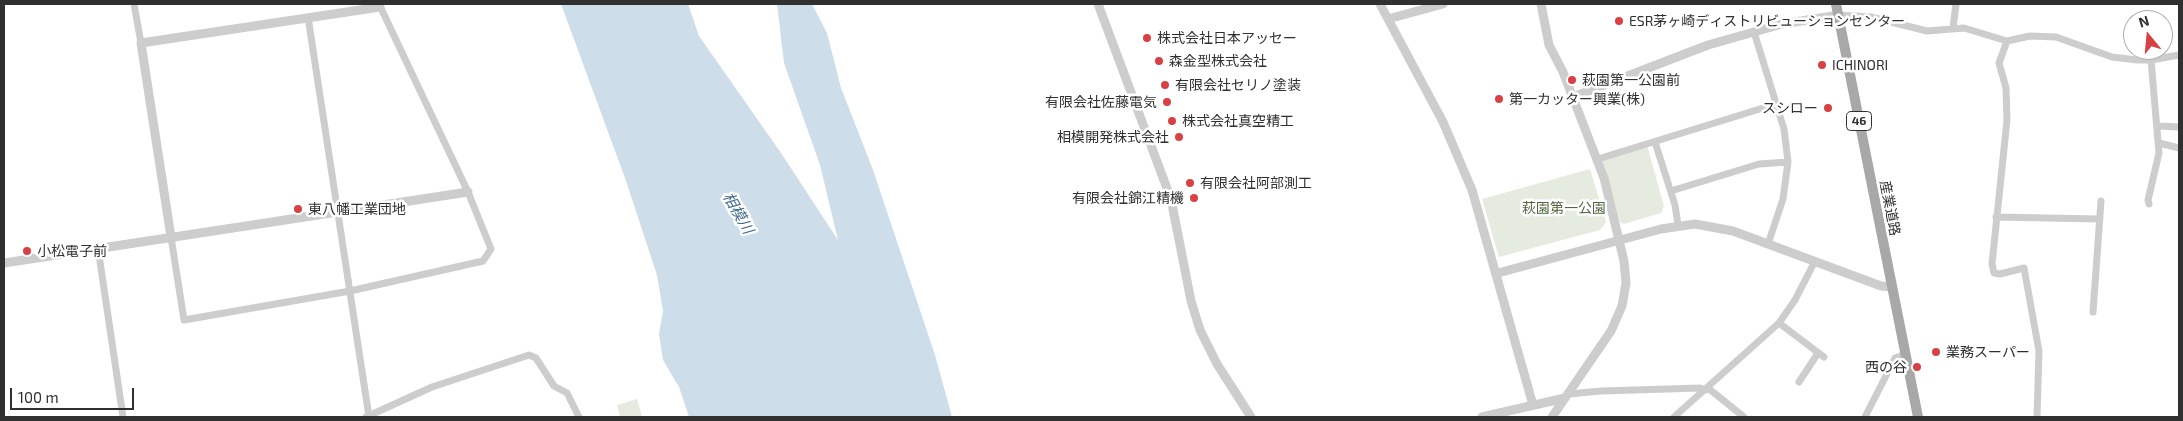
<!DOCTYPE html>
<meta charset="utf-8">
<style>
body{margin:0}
#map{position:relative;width:2183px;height:421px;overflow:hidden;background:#fff;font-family:"Exo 2",sans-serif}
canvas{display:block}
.frame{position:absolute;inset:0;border:5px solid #303030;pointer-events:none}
.north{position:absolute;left:2123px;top:10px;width:50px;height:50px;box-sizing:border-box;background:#fff;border:1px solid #acacac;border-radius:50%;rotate:343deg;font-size:14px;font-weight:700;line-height:20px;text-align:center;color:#303030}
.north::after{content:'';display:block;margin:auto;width:18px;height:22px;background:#d84043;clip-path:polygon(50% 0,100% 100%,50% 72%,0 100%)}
.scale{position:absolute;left:10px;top:388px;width:124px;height:22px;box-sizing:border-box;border:2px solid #303030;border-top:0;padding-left:6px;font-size:15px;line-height:18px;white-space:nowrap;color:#303030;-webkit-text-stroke:4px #fff;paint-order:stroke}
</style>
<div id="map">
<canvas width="2183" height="421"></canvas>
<div class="frame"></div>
<div class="north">N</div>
<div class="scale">100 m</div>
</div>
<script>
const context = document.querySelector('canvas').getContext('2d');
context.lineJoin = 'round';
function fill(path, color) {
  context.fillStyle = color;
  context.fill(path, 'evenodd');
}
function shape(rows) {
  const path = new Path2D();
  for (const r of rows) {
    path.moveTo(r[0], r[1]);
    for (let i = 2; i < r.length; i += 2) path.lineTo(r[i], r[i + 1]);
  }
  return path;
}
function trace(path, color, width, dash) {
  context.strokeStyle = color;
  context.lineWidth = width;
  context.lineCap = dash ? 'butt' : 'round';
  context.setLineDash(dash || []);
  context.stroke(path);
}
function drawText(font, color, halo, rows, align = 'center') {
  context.font = font + ' "Exo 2","Noto Sans JP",sans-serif';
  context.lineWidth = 5;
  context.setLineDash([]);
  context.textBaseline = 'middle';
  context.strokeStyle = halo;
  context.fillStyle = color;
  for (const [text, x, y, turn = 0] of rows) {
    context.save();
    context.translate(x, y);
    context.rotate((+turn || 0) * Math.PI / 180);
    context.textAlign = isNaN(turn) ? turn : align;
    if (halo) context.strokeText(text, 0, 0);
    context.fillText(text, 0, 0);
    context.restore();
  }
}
fill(shape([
 [1647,145,1664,206,1661,213,1624,224,1619,222,1602,160],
 [1590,169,1606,222,1600,230,1499,257,1482,199],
 [637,399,642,417,620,417,617,405]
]), '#e5ecdf');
fill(shape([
 [561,4,688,4,699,36,781,153,838,240,820,165,784,63,777,4,812,4,827,33,841,88,873,170,935,355,952,417,689,417,679,387,663,360,659,334,663,311,657,275,625,178]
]), '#cdddea');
trace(shape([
 [134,4,141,43],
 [1839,15,1871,17,1927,31,1964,28,2007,41,2030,36,2056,37,2112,57,2137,60,2151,60,2179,55],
 [308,17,369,417],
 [1953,28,1956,4],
 [1754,32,1784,129,1788,162,1783,199,1768,244],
 [2007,41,1999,63,2006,88,2007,120,1992,264,1994,273,2000,274,2024,268,2039,351,2037,417],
 [2158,126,2179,127],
 [1655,142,1675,205,1678,225],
 [2159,143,2179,148],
 [1598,159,1776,104],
 [1671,191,1759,164,1788,162],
 [2149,204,2148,200,2159,153,2151,60],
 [1996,217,2100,219],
 [171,237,184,320,350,291,483,261,491,249,468,192,379,4],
 [98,248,123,417],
 [2093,312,2101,201],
 [1779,323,1824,357],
 [1799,382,1818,353],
 [1708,388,1744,417],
 [1569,394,1601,391,1700,388,1706,390],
 [366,417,432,387,529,355,536,358,554,386,567,393,579,417],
 [1674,417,1779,323,1795,300,1814,263],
 [1865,417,1895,358,1906,354]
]), '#cdcdcd', 7);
trace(shape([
 [1098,4,1171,199,1191,301,1200,330,1217,364,1251,417],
 [1380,4,1443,122,1472,190,1533,405],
 [1541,4,1549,45,1563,72,1604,178,1624,261,1626,283,1622,306,1611,331,1552,417],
 [1388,19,1443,4],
 [1573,97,1708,45,1782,24,1839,15],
 [171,237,141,43,380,7],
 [4,263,468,192],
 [1498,273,1661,229,1695,224,1733,231,1881,286,1892,287],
 [1482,417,1565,398]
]), '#cdcdcd', 9);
trace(shape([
 [1836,4,1918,417]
]), '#a8a8a8', 10);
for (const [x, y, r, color] of [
 [1619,21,5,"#d84043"],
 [1147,38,5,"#d84043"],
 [1159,61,5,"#d84043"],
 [1822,65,5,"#d84043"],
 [1572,80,5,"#d84043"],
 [1165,85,5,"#d84043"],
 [1499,99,5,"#d84043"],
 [1167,102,5,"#d84043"],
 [1828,108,5,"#d84043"],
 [1172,121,5,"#d84043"],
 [1179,137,5,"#d84043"],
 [1190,183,5,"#d84043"],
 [1194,198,5,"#d84043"],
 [298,209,5,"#d84043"],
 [27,251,5,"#d84043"],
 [1936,352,5,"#d84043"],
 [1917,367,5,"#d84043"]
]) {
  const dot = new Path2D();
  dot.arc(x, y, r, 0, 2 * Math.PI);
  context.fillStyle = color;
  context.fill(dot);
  trace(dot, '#fff', 2);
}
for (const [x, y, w] of [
 [1859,121,25]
]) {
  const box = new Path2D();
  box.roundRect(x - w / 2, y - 9.5, w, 19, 4);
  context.fillStyle = '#fff';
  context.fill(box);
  trace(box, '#303030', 1);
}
drawText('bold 12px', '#303030', null, [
 ["46",1859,121]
]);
drawText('14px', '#303030', '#fff', [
 ["ESR茅ヶ崎ディストリビューションセンター",1629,21],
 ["株式会社日本アッセー",1157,38],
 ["森金型株式会社",1169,61],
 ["ICHINORI",1832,65],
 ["萩園第一公園前",1582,80],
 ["有限会社セリノ塗装",1175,85],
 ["第一カッター興業(株)",1509,99],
 ["有限会社佐藤電気",1157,102,"right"],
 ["スシロー",1818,108,"right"],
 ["株式会社真空精工",1182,121],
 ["相模開発株式会社",1169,137,"right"],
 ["有限会社阿部測工",1200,183],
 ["有限会社錦江精機",1184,198,"right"],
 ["東八幡工業団地",308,209],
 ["小松電子前",37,251],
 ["業務スーパー",1946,352],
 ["西の谷",1907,367,"right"]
], 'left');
drawText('14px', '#516840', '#fff', [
 ["萩園第一公園",1564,208]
]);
drawText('14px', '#303030', '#fff', [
 ["産業道路",1890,208,79]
]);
drawText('italic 15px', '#436c8c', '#fff', [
 ["相模川",738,213,60]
]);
</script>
